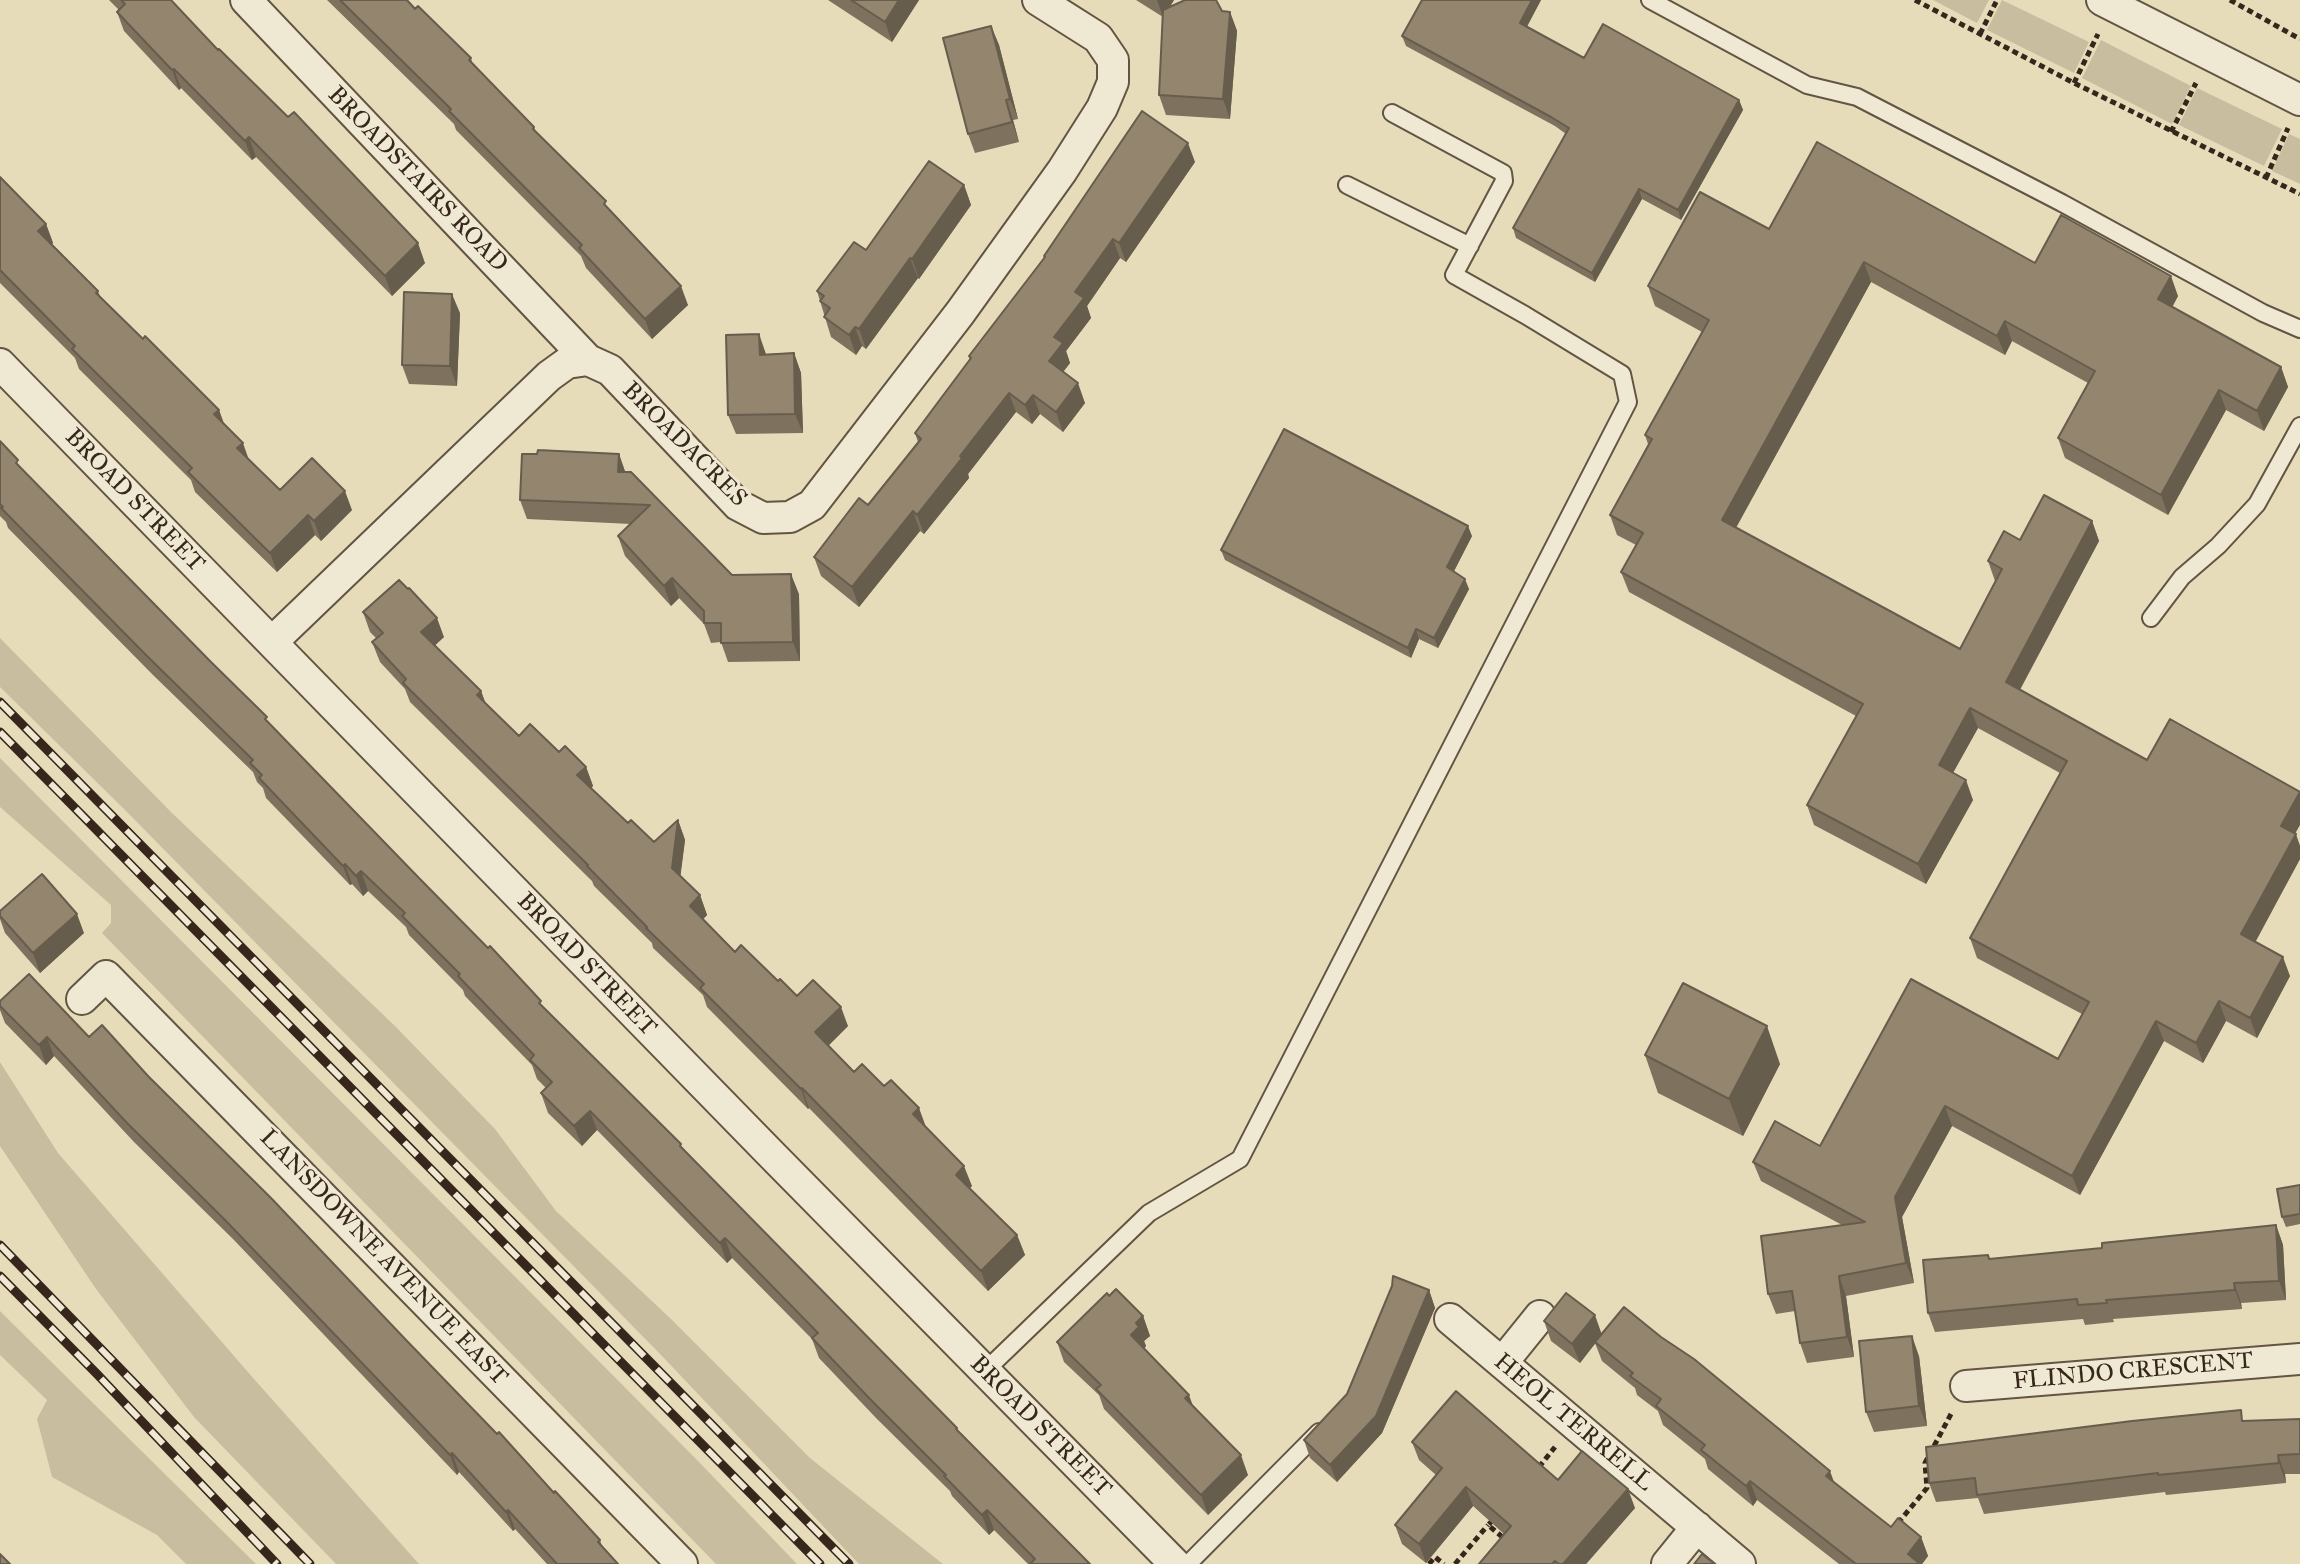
<!DOCTYPE html>
<style>
body{margin:0}
canvas{display:block;background:#e7dcba}
</style>
<canvas width="2300" height="1564"></canvas>
<script>
const context = document.querySelector('canvas').getContext('2d');
context.lineJoin = 'round';
function fill(path, color) {
  context.fillStyle = color;
  context.fill(path, 'evenodd');
}
function shape(rows) {
  const path = new Path2D();
  for (const r of rows) {
    path.moveTo(r[0], r[1]);
    for (let i = 2; i < r.length; i += 2) path.lineTo(r[i], r[i + 1]);
  }
  return path;
}
function trace(path, color, width, dash) {
  context.strokeStyle = color;
  context.lineWidth = width;
  context.lineCap = dash ? 'butt' : 'round';
  context.setLineDash(dash || []);
  context.stroke(path);
}
function drawText(font, color, halo, rows, align = 'center') {
  context.font = font + ' "IM FELL Great Primer",serif';
  context.lineWidth = 6;
  context.setLineDash([]);
  context.textBaseline = 'middle';
  context.strokeStyle = halo;
  context.fillStyle = color;
  for (const [text, x, y, turn = 0] of rows) {
    context.save();
    context.translate(x, y);
    context.rotate((+turn || 0) * Math.PI / 180);
    context.textAlign = isNaN(turn) ? turn : align;
    if (halo) context.strokeText(text, 0, 0);
    context.fillText(text, 0, 0);
    context.restore();
  }
}
fill(shape([
 [1933,0,1989,0,1977,23],
 [2002,0,2089,42,2074,73,1987,30],
 [2101,40,2191,86,2172,124,2082,78],
 [2197,88,2282,129,2264,166,2179,125],
 [2289,134,2300,139,2300,184,2272,171],
 [0,638,171,812,395,1026,495,1129,556,1211,670,1318,810,1458,943,1564,859,1564,662,1356,128,813,0,687],
 [0,758,699,1462,797,1564,716,1564,102,933,111,923,111,905,0,807],
 [0,1062,58,1153,254,1379,419,1564,336,1564,194,1417,96,1289,0,1146],
 [0,1311,13,1324,256,1564,186,1564,157,1535,52,1477,37,1419,47,1400,0,1355]
]), '#c9bd9f');
const service = shape([
 [1650,0,1807,85,1857,97,2062,203,2263,313,2300,329],
 [1347,185,1470,246],
 [2151,618,2182,577,2218,546,2257,504,2300,426],
 [985,1371,1149,1213,1240,1159,1628,402,1622,374,1525,315,1454,275,1504,181,1503,173,1392,113],
 [1188,1564,1319,1432]
]);
const minor = shape([
 [246,0,588,360],
 [2102,0,2300,100],
 [0,364,770,1153,1175,1564],
 [272,642,549,376,567,363,588,360,610,370,738,505,763,518,790,517,812,505,960,313,1062,171,1102,108,1113,82,1113,60,1098,38,1038,0],
 [82,999,106,976,682,1564],
 [1450,1319,1740,1564],
 [1502,1363,1540,1316],
 [1966,1386,2300,1359],
 [1667,1564,1697,1527]
]);
trace(service, '#635443', 20);
trace(minor, '#635443', 34);
trace(shape([
 [1915,0,2074,83,2300,194],
 [2230,0,2300,39],
 [1980,34,1997,0],
 [2074,83,2098,34],
 [2171,132,2196,83],
 [2266,178,2288,128],
 [1539,1467,1555,1447],
 [1493,1520,1488,1525,1506,1540],
 [1898,1523,1927,1488,1925,1463,1951,1414],
 [1429,1564,1435,1557,1444,1564],
 [1455,1564,1488,1525]
]), '#37261b', 5, [6, 4]);
trace(service, '#efe8d2', 16);
trace(minor, '#efe8d2', 30);
const rail = shape([
 [0,702,849,1564],
 [0,732,820,1564],
 [0,1245,310,1564],
 [0,1276,96,1373,277,1564]
]);
trace(rail, '#37261b', 9);
trace(rail, '#efe8d2', 6, [18]);
fill(shape([
 [109,0,171,0,218,50,425,263,392,296,256,157,252,160,181,88,179,90,124,31,117,12,119,10],
 [327,0,407,0,471,58,473,65,534,127,536,132,609,209,688,305,652,339,586,268,581,256,456,130,454,124],
 [828,0,919,0,892,42],
 [1136,0,1174,0,1170,7,1230,12,1237,31,1230,119,1166,115,1159,95,1163,17],
 [1422,0,1541,0,1527,27,1584,58,1739,100,1743,110,1681,220,1642,199,1595,282,1516,238,1513,228,1566,134,1555,126,1406,46,1402,36],
 [991,26,999,45,1018,119,1013,120,1019,142,975,153,968,134],
 [1195,162,1126,262,1120,258,1087,306,1091,318,1066,351,1070,363,1063,372,1085,403,1063,432,1040,414,1032,424,1016,412,968,474,969,478,924,534,920,531,859,607,821,576,814,557,868,505,918,442,915,433,970,360,969,356,1044,258,1044,256],
 [0,177,46,224,53,243,52,244,98,291,100,296,143,339,219,410,224,425,249,459,280,490,352,510,321,541,315,535,277,572,195,492,191,480,79,369,75,358,0,283],
 [964,185,971,205,919,279,918,278,866,349,862,346,856,355,831,337,817,291,866,250],
 [1769,229,2035,263,2178,296,2172,307,2281,367,2288,387,2264,431,2226,410,2168,515,2065,458,2058,438,2088,383,2012,341,2005,355,1871,282,1736,528,1960,649,1995,581,1988,561,2020,540,2092,521,2099,541,2020,690,2147,760,2295,834,2300,846,2300,859,2255,941,2290,976,2257,1038,2226,1021,2203,1063,2164,1041,2080,1195,1952,1126,1902,1217,1914,1283,1846,1296,1854,1357,1807,1363,1800,1343,1795,1311,1776,1314,1768,1294,1842,1225,1761,1181,1753,1162,1820,1146,2058,1059,2082,1014,1977,958,1970,938,2060,773,1978,728,1953,773,1973,800,1926,884,1814,825,1807,805,1856,716,1629,592,1621,572,1636,545,1617,535,1610,515,1648,444,1645,435,1702,332,1655,306,1648,286],
 [460,313,457,386,409,384,402,365],
 [794,353,801,373,803,433,736,434,728,415,766,354],
 [0,441,21,468,545,1009,957,1428,959,1433,1090,1564,1028,1564,994,1530,989,1535,952,1496,950,1491,877,1419,819,1358,812,1339,732,1258,727,1263,597,1130,582,1146,548,1113,541,1093,546,1088,537,1079,532,1065,465,996,463,990,409,935,406,927,368,891,363,896,352,884,350,885,266,798,263,788,257,782,253,772,153,675,8,528,6,522,0,516],
 [619,454,625,472,732,575,799,594,800,661,728,662,721,642,711,643,704,624,679,598,671,606,625,556,618,536,631,524,527,519,520,500],
 [1472,536,1454,571,1469,589,1438,648,1419,639,1411,658,1225,560,1221,550],
 [363,612,444,637,435,645,481,691,486,704,519,736,559,752,586,767,593,786,591,788,628,823,654,842,678,820,685,840,680,876,700,895,707,915,703,919,735,952,797,996,848,1026,828,1046,854,1072,926,1128,972,1186,969,1188,1017,1235,1025,1255,988,1291,809,1108,808,1109,707,1007,703,995,653,948,652,943,594,886,592,881,410,702,405,689,380,662,372,642,377,639,370,632],
 [0,911,84,933,40,973,5,933,0,919],
 [0,1001,89,1037,148,1076,554,1493,600,1540,602,1546,618,1564,547,1564,515,1529,513,1531,459,1472,457,1475,234,1240,134,1142,54,1056,46,1065,5,1023,0,1010],
 [1645,1055,1780,1064,1743,1136,1658,1093],
 [2300,1185,2300,1224,2286,1227,2282,1217],
 [2276,1225,2283,1245,2286,1300,2241,1303,2242,1309,2113,1319,2114,1322,2085,1325,2083,1319,1935,1332,1928,1313,1988,1255,1990,1259,2102,1248],
 [1429,1290,1435,1308,1382,1433,1337,1482,1310,1458,1304,1440,1347,1394],
 [1143,1316,1150,1336,1144,1341,1146,1346,1144,1349,1194,1407,1248,1475,1208,1515,1104,1409,1099,1395,1064,1362,1057,1342],
 [1544,1321,1602,1334,1834,1483,1891,1527,1921,1537,1928,1556,1922,1564,1839,1564,1757,1500,1753,1506,1708,1469,1705,1459,1663,1425,1658,1411,1637,1395,1635,1388,1602,1361,1595,1343,1580,1363,1551,1341],
 [1919,1356,1927,1426,1874,1432,1866,1412],
 [2300,1419,2300,1474,2285,1474,2286,1483,2166,1495,2165,1492,1984,1514,1978,1498,1936,1502,1929,1483,2245,1421],
 [1412,1442,1558,1480,1635,1508,1586,1564,1479,1564,1504,1534,1473,1506,1426,1563,1402,1544,1395,1525,1436,1475,1419,1460]
]), '#7e725f');
fill(shape([
 [899,0,919,0,892,42,885,22],
 [1157,0,1174,0,1163,17],
 [1532,0,1541,0,1523,33,1520,23],
 [1230,12,1237,31,1230,119,1223,99],
 [991,26,999,45,1018,119,1010,99],
 [174,69,181,88,179,90,172,70],
 [1006,100,1013,120,1019,142,1012,122],
 [1739,100,1743,110,1681,220,1678,210],
 [249,137,256,157,252,160,245,141],
 [1188,143,1195,162,1126,262,1119,243],
 [964,185,971,205,919,279,912,259],
 [1639,189,1642,199,1595,282,1592,273],
 [46,224,53,243,46,250,38,231],
 [1113,239,1120,258,1087,306,1091,318,1066,351,1070,363,1056,381,1049,361,1054,337,1075,292],
 [418,243,425,263,392,296,385,276],
 [910,258,918,278,866,349,859,329],
 [1864,262,1871,282,1729,540,1722,520],
 [2171,276,2178,296,2166,319,2158,299],
 [681,286,688,305,652,339,645,319],
 [452,294,460,313,457,386,450,366],
 [2005,321,2012,341,2005,355,1997,336],
 [855,327,862,346,856,355,849,335],
 [759,334,766,354,767,374,760,355],
 [794,353,801,373,803,433,795,414],
 [2281,367,2288,387,2264,431,2257,411],
 [1078,383,1085,403,1063,432,1056,412],
 [2219,390,2226,410,2168,515,2161,495],
 [1009,393,1016,412,968,474,969,478,924,534,917,515,960,456],
 [1033,395,1040,414,1032,424,1025,405],
 [219,410,226,429,214,414],
 [243,443,250,463,237,448],
 [619,454,626,474,618,472],
 [345,491,352,510,321,541,314,521],
 [913,511,920,531,859,607,852,587],
 [308,515,315,535,277,572,270,553],
 [2092,521,2099,541,2013,702,2006,682],
 [1468,526,1472,536,1451,577,1447,567],
 [791,574,799,594,800,661,793,642],
 [672,578,679,598,671,606,664,586],
 [1465,579,1469,589,1438,648,1434,638],
 [437,618,444,637,429,651,421,632],
 [1416,629,1419,639,1411,658,1408,648],
 [481,691,488,711,477,695],
 [1970,708,1978,728,1946,785,1939,765],
 [586,767,593,786,585,794,577,775],
 [1966,780,1973,800,1926,884,1918,864],
 [2300,792,2300,825,2288,846,2281,826],
 [678,820,685,840,679,888,672,868],
 [2296,834,2300,846,2300,859,2249,954,2241,934],
 [345,864,352,884,350,885,343,866],
 [361,871,368,891,363,896,356,876],
 [700,895,707,915,697,926,690,906],
 [77,914,84,933,40,973,33,953],
 [2283,957,2290,976,2257,1038,2250,1018],
 [2219,1001,2226,1021,2203,1063,2196,1043],
 [841,1007,848,1026,822,1052,815,1032],
 [2156,1021,2164,1041,2080,1195,2072,1176],
 [1767,1026,1780,1064,1743,1136,1729,1099],
 [47,1037,54,1056,46,1065,39,1045],
 [802,1088,809,1108,808,1109,801,1089],
 [1945,1106,1952,1126,1902,1217,1914,1283,1906,1263,1895,1197],
 [919,1108,926,1127,913,1114],
 [590,1111,597,1130,582,1146,574,1126],
 [964,1166,972,1186,963,1195,956,1175],
 [2276,1225,2283,1245,2286,1300,2279,1281],
 [1017,1235,1025,1255,988,1291,981,1271],
 [725,1238,732,1258,727,1263,720,1243],
 [1839,1276,1846,1296,1854,1357,1847,1337],
 [2234,1283,2241,1303,2242,1309,2235,1290],
 [1429,1290,1435,1308,1382,1433,1337,1482,1330,1465],
 [1595,1315,1602,1335,1580,1363,1572,1344],
 [1143,1316,1150,1336,1144,1341,1146,1346,1138,1355,1131,1335,1136,1323],
 [1912,1336,1919,1356,1927,1426,1919,1406],
 [1189,1395,1196,1414,1185,1398],
 [452,1453,459,1472,457,1475,450,1455],
 [1241,1455,1248,1475,1208,1515,1201,1495],
 [2278,1455,2285,1474,2286,1483,2279,1463],
 [1830,1471,1837,1490,1826,1476],
 [1750,1481,1757,1500,1753,1506,1746,1486],
 [1466,1487,1473,1506,1426,1563,1419,1544],
 [1628,1489,1635,1508,1586,1564,1563,1564],
 [508,1510,515,1529,513,1531,506,1512],
 [987,1510,994,1530,989,1535,982,1515],
 [1921,1537,1928,1556,1922,1564,1912,1564,1908,1554]
]), '#675d4d');
const building = shape([
 [121,0,171,0,218,50,219,49,288,117,294,112,418,243,385,276,249,137,245,141,174,69,172,70,117,12,125,4,121,0],
 [340,0,407,0,415,9,418,6,471,58,469,60,534,127,533,129,606,201,604,204,681,286,645,319,579,248,582,245,449,111,451,109,340,0],
 [851,0,899,0,885,22,851,0],
 [1185,0,1216,0,1222,11,1230,12,1223,99,1159,95,1163,10,1185,0],
 [1422,0,1532,0,1520,23,1584,58,1603,24,1739,100,1678,210,1639,189,1592,273,1513,228,1569,128,1551,117,1402,36,1422,0],
 [991,26,1010,99,1006,100,1012,122,968,134,943,38,991,26],
 [1142,111,1188,143,1119,243,1113,239,1075,292,1084,298,1054,337,1063,343,1049,361,1078,383,1056,412,1033,395,1025,405,1009,393,960,456,962,458,917,515,913,511,852,587,814,557,859,498,868,505,921,439,915,433,971,358,969,356,1045,257,1044,256,1142,111],
 [1817,142,2035,263,2061,215,2171,276,2158,299,2281,367,2257,411,2219,390,2161,495,2058,438,2095,371,2005,321,1997,336,1864,262,1722,520,1960,649,2002,569,1988,561,2004,531,2020,540,2044,495,2092,521,2006,682,2147,760,2170,719,2300,792,2281,826,2296,834,2241,934,2283,957,2250,1018,2219,1001,2196,1043,2156,1021,2072,1176,1945,1106,1895,1197,1906,1263,1839,1276,1847,1337,1800,1343,1792,1291,1768,1294,1761,1236,1865,1222,1753,1162,1775,1121,1820,1146,1911,979,2058,1059,2089,1002,1970,938,2067,761,1970,708,1939,765,1966,780,1918,864,1807,805,1863,704,1621,572,1643,533,1610,515,1652,439,1645,435,1709,320,1648,286,1700,192,1769,229,1817,142],
 [929,161,964,185,912,259,910,258,859,329,855,327,849,335,824,317,830,308,820,301,824,296,817,291,854,242,866,250,929,161],
 [0,177,46,224,38,231,98,291,96,293,143,339,145,336,219,410,214,414,243,443,237,448,280,490,312,458,345,491,314,521,308,515,270,553,188,472,192,468,72,349,75,346,0,270,0,177],
 [404,292,452,294,450,366,402,365,404,292],
 [759,334,760,355,794,353,795,414,728,415,726,335,759,334],
 [1284,429,1468,526,1447,567,1465,579,1434,638,1416,629,1408,648,1221,550,1284,429],
 [0,441,18,460,16,463,211,662,267,717,265,719,419,878,488,948,490,946,541,1001,539,1003,681,1144,680,1146,957,1428,956,1429,1090,1564,1030,1564,1035,1559,987,1510,982,1515,944,1476,946,1475,870,1399,812,1338,818,1333,725,1238,720,1243,590,1111,574,1126,541,1093,552,1082,530,1060,534,1055,458,976,460,974,402,916,405,913,361,871,356,876,345,864,343,866,259,778,262,775,250,763,253,760,146,655,1,508,3,507,0,504,0,441],
 [538,450,619,454,618,472,631,472,732,575,791,574,793,642,721,643,721,623,704,623,704,611,672,578,664,586,618,536,650,505,520,500,522,454,537,454,538,450],
 [399,580,408,589,409,588,437,618,421,632,481,691,477,695,519,736,530,724,559,752,565,746,586,767,577,775,628,823,631,820,654,842,678,820,672,868,700,895,690,906,735,952,741,945,778,981,780,979,797,996,813,980,841,1007,815,1032,854,1072,862,1064,884,1086,891,1080,919,1108,913,1114,964,1166,956,1175,1017,1235,981,1271,802,1088,801,1089,700,988,704,984,646,928,647,927,587,866,588,865,403,683,406,679,372,642,383,633,363,612,399,580],
 [42,874,77,914,33,953,0,916,0,911,42,874],
 [29,974,89,1037,102,1025,148,1076,271,1198,407,1341,497,1434,499,1432,554,1493,555,1491,600,1540,598,1542,618,1564,557,1564,508,1510,506,1512,452,1453,450,1455,226,1221,127,1123,47,1037,39,1045,0,1006,0,1001,29,974],
 [1683,983,1767,1026,1729,1099,1645,1055,1683,983],
 [2300,1185,2300,1214,2282,1217,2277,1189,2300,1185],
 [2276,1225,2279,1281,2234,1283,2235,1290,2106,1300,2107,1303,2078,1305,2077,1299,1928,1313,1923,1260,1988,1255,1989,1259,2102,1248,2102,1243,2276,1225],
 [1393,1276,1429,1290,1376,1416,1330,1465,1304,1440,1347,1394,1392,1286,1393,1276],
 [1116,1289,1143,1316,1136,1323,1139,1327,1131,1335,1189,1395,1185,1398,1241,1455,1201,1495,1096,1389,1101,1385,1057,1342,1107,1293,1109,1296,1116,1289],
 [1566,1293,1595,1315,1572,1344,1544,1321,1566,1293],
 [1624,1307,1661,1337,1694,1359,1830,1471,1826,1476,1891,1527,1898,1518,1921,1537,1908,1554,1920,1564,1856,1564,1750,1481,1746,1486,1701,1450,1705,1445,1656,1406,1661,1399,1630,1376,1633,1373,1595,1342,1624,1307],
 [1912,1336,1919,1406,1866,1412,1859,1341,1912,1336],
 [1456,1391,1558,1480,1582,1451,1628,1489,1563,1564,1559,1564,1555,1561,1552,1564,1479,1564,1511,1526,1466,1487,1419,1544,1395,1525,1442,1468,1412,1442,1456,1391],
 [2241,1410,2242,1421,2300,1419,2300,1454,2278,1455,2279,1463,2158,1475,2158,1473,1977,1495,1975,1478,1929,1483,1926,1447,2132,1421,2241,1410],
 [0,1554,10,1564,0,1564,0,1554],
 [1702,1554,1715,1564,1694,1564,1702,1554]
]);
fill(building, '#93856e');
trace(building, '#675d4d', 2);
drawText('24px', '#37261b', '#efe8d2', [
 ["BROADSTAIRS ROAD",417,180,46],
 ["BROADACRES",684,445,45],
 ["BROAD STREET",134,501,46],
 ["BROAD STREET",586,965,46],
 ["LANSDOWNE AVENUE EAST",383,1258,46],
 ["FLINDO CRESCENT",2133,1372,-5],
 ["HEOL TERRELL",1573,1423,40],
 ["BROAD STREET",1040,1427,45]
]);
</script>
